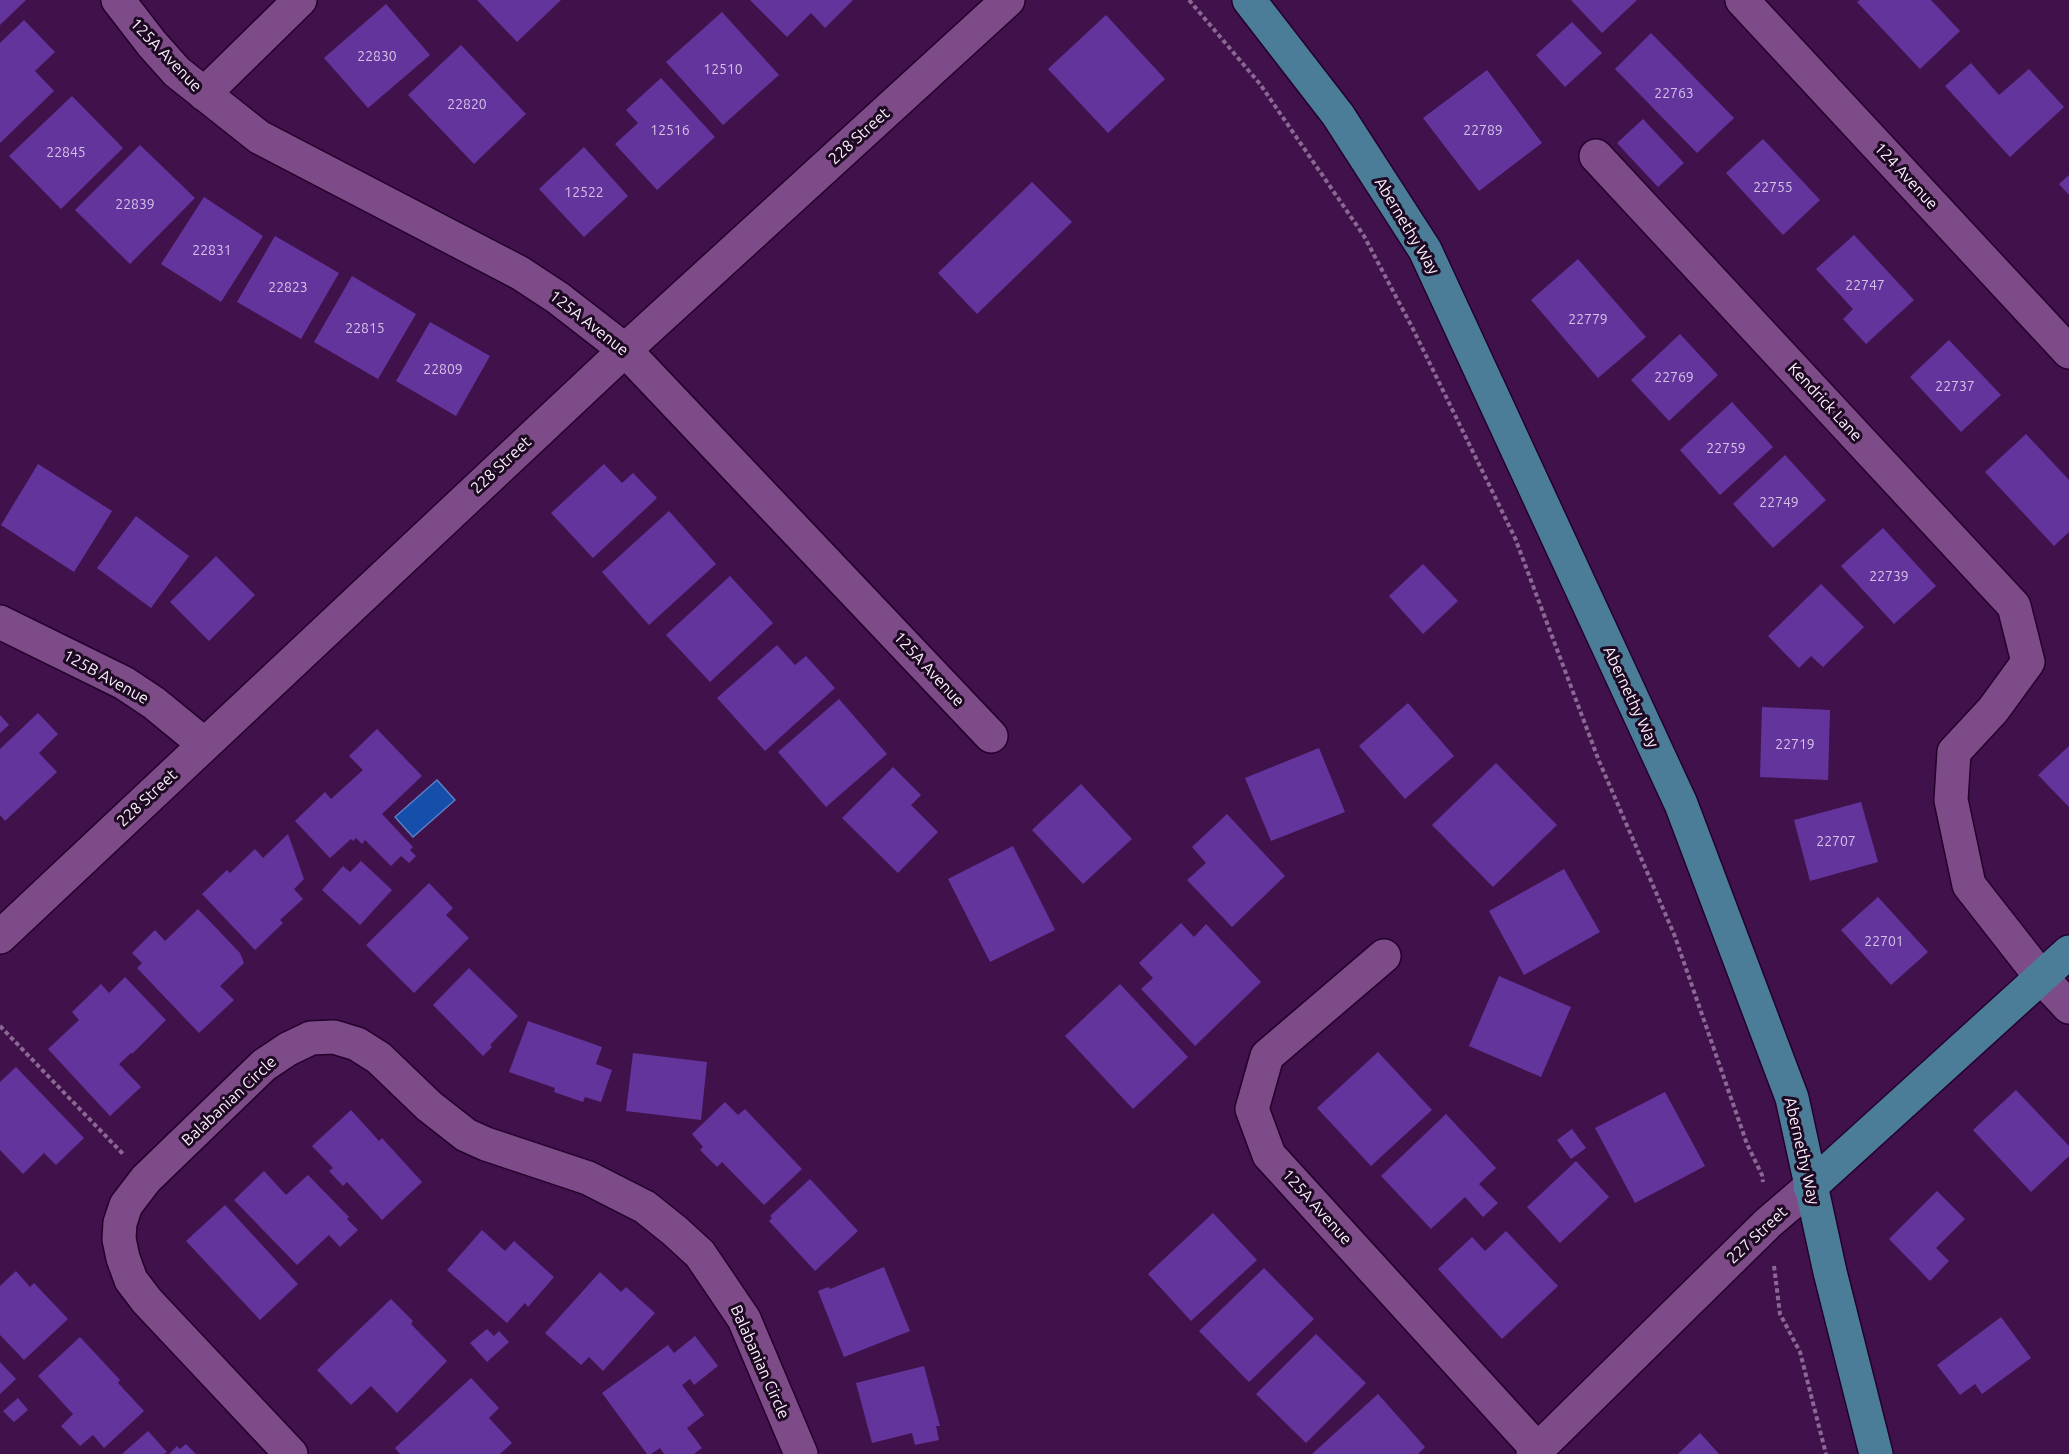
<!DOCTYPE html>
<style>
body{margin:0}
canvas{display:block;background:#41114b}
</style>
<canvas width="2069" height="1454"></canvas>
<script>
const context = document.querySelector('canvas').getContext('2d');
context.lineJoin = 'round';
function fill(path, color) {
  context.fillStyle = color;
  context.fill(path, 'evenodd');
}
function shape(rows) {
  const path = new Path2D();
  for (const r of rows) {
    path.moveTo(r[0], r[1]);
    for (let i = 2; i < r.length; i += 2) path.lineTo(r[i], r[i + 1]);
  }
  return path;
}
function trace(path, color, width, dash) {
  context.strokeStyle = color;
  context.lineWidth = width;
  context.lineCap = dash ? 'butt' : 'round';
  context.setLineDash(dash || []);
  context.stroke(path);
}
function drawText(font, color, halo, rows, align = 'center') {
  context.font = font + ' Ubuntu,sans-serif';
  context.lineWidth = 6;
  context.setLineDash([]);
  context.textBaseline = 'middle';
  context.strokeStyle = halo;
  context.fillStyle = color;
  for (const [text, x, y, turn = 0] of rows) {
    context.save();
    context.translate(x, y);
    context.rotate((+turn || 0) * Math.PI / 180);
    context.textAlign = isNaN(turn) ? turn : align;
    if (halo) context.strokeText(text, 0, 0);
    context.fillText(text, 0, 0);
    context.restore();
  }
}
const water = shape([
 [437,780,455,800,413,837,395,817,437,780]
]);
fill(water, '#164eac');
trace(water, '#5b7fc5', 1.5);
fill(shape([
 [0,0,26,0,0,25],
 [477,0,561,0,517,42],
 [750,0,853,0,825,28,811,13,787,37],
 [1571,0,1637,0,1602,33],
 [1860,0,1931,0,1960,31,1920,69,1857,2],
 [386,4,430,55,368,108,324,58],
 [722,12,779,75,723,125,666,62],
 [1106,15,1165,79,1108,133,1048,69],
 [24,20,55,52,35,71,54,91,0,143,0,43],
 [1572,22,1602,53,1565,87,1536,55],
 [1651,33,1734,118,1697,153,1615,69],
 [461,45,526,114,474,164,408,95],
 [1971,63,1999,95,2029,69,2064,107,2010,157,1945,86],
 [1487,70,1542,143,1479,191,1423,118],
 [661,78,715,137,657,190,615,144,638,123,626,110],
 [72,96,123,148,61,209,9,156],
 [1643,119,1684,163,1658,187,1617,143],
 [1763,139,1820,200,1783,235,1726,173],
 [140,145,195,198,130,264,75,210],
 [584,147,628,196,584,237,539,189],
 [2069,175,2069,195,2059,184],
 [1032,182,1072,222,977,314,938,273],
 [204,197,263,236,221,302,161,264],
 [1854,235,1914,300,1866,344,1843,319,1853,309,1816,269],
 [275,236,339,273,301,339,237,302],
 [1578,259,1646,337,1598,378,1531,300],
 [352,276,416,314,378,379,314,342],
 [430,322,490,356,456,416,396,381],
 [1680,334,1718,375,1669,421,1631,380],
 [1949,340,2001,395,1961,432,1910,377],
 [1732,402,1773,447,1720,495,1680,450],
 [2026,434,2069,480,2069,532,2054,546,1985,472],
 [1785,455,1826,500,1773,548,1733,504],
 [38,464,112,511,74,572,1,525],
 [604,464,622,483,633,473,657,498,593,558,551,513],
 [669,511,716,564,649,625,602,572],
 [136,516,189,556,151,608,97,568],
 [1883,528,1936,586,1894,624,1841,566],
 [216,556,255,595,209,641,170,602],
 [1423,564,1458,601,1423,634,1389,596],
 [730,576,773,623,710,682,666,635],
 [1821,584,1864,627,1823,667,1811,656,1799,668,1768,636],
 [777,645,795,665,806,656,835,688,765,751,717,698],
 [839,699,887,754,826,807,778,752],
 [1408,703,1454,756,1405,799,1359,746],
 [1762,707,1830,710,1828,780,1760,777],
 [38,713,58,734,39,753,57,772,5,821,0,815,0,749],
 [0,715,9,725,0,733],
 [377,729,422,776,382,814,413,847,410,850,416,856,409,863,401,856,391,866,365,840,362,844,356,838,353,841,351,839,330,858,295,821,325,792,331,799,363,770,349,756],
 [2069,746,2069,807,2038,775],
 [1319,748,1345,812,1271,841,1245,778],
 [1496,763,1557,825,1493,887,1432,825],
 [893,767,921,795,911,805,938,832,898,873,842,818],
 [1081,784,1132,839,1083,884,1032,830],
 [1861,802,1878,862,1810,881,1794,820],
 [1227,814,1285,876,1232,927,1187,880,1206,863,1192,847],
 [288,834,304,879,294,889,303,899,280,920,283,923,255,950,202,894,227,870,230,873,255,849,263,858],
 [1013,846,1055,930,990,962,948,879],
 [361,861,392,890,360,925,322,890,343,866,350,872],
 [1564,869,1600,932,1524,975,1489,911],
 [429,883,453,908,446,915,469,938,414,993,366,945],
 [1878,897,1928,952,1891,985,1841,930],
 [198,909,240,953,244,963,220,986,234,1000,199,1033,137,968,142,963,132,953,155,930,165,941],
 [1181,923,1194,937,1206,924,1261,982,1195,1046,1141,989,1153,978,1139,963],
 [469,968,518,1016,490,1045,492,1047,483,1056,433,1005],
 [1499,976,1571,1007,1541,1077,1469,1046],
 [125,977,166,1020,132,1054,131,1053,119,1064,141,1087,110,1116,48,1049,79,1020,72,1012,101,984,109,993],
 [1120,984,1188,1057,1133,1109,1065,1036],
 [528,1021,602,1047,596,1064,612,1070,601,1102,585,1097,583,1102,554,1092,555,1088,509,1072],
 [1378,1052,1432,1110,1371,1166,1317,1108],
 [633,1053,707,1062,701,1120,626,1111],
 [16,1067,84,1138,56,1165,44,1153,23,1174,0,1150,0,1082],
 [2016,1090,2069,1146,2069,1156,2031,1192,1973,1130],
 [1665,1092,1705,1166,1635,1203,1595,1128],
 [725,1102,738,1115,745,1109,802,1169,764,1205,722,1162,717,1167,700,1150,703,1147,692,1134],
 [351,1110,379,1141,382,1138,422,1182,382,1220,347,1182,343,1186,329,1171,333,1168,312,1146],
 [1446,1114,1496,1168,1479,1184,1498,1203,1483,1217,1465,1197,1431,1229,1381,1176],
 [1572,1129,1586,1148,1571,1159,1557,1140],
 [1576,1161,1609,1197,1560,1243,1527,1207],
 [264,1171,286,1195,308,1175,349,1217,347,1219,358,1230,340,1247,329,1235,297,1265,234,1200],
 [810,1179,858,1231,815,1271,769,1221,772,1218,770,1216],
 [1937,1191,1965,1219,1936,1248,1949,1261,1930,1281,1889,1239],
 [225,1205,298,1284,260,1320,186,1241],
 [1213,1213,1257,1260,1191,1321,1148,1274],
 [482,1230,505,1251,514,1241,554,1277,528,1307,525,1303,507,1323,447,1270],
 [1506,1231,1558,1286,1502,1339,1438,1269,1472,1237,1485,1251],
 [884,1267,910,1331,844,1357,818,1291,828,1287,830,1289],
 [1264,1268,1314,1319,1249,1382,1199,1331],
 [16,1271,30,1287,34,1283,68,1319,24,1360,0,1335,0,1286],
 [600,1272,621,1292,626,1287,655,1313,603,1371,589,1357,581,1365,545,1333],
 [391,1299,413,1321,411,1324,447,1361,397,1413,371,1386,351,1405,317,1370],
 [2001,1317,2031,1358,1982,1394,1975,1384,1960,1395,1937,1365],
 [487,1329,494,1336,499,1331,509,1342,487,1362,470,1343],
 [1316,1334,1366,1383,1306,1443,1256,1394],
 [695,1336,718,1366,694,1385,690,1379,682,1385,704,1415,687,1428,702,1448,694,1454,664,1454,660,1448,651,1454,647,1454,602,1393,668,1345,674,1353],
 [80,1337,120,1380,118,1383,144,1411,104,1448,93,1435,80,1446,61,1426,73,1414,38,1376],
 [0,1362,16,1379,0,1394],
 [924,1366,940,1426,936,1426,939,1440,915,1445,912,1433,872,1443,856,1383],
 [471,1378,499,1408,489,1418,512,1443,500,1454,400,1454,395,1448],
 [1378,1394,1425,1447,1418,1454,1312,1454],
 [18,1398,28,1410,14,1422,3,1411],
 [148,1431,167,1452,164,1454,122,1454],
 [1700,1433,1719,1454,1678,1454],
 [186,1444,196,1454,169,1454,177,1446,180,1449]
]), '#63349c');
const minor = shape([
 [118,0,152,44,177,72,259,137,520,273,558,298,625,350,991,736],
 [1742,0,2069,352],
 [204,94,300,0],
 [1596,156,2014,606,2028,662,1993,710,1954,752,1951,800,1969,885,2041,977,2069,1007],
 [0,622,124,683,154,703,204,744],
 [0,937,625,350,1008,0],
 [1384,956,1267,1056,1252,1109,1269,1155,1538,1450],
 [291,1454,147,1301,131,1280,123,1258,119,1239,120,1223,126,1205,146,1179,264,1065,288,1049,311,1038,334,1037,357,1044,379,1058,429,1106,466,1135,486,1144,588,1178,645,1207,675,1231,700,1254,744,1319,801,1454],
 [1533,1454,1768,1223,1810,1187]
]);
const major = shape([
 [1249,0,1338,115,1425,250,1681,804,1792,1098,1830,1272,1876,1454],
 [1810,1187,2069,952]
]);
trace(minor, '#23012a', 36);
trace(major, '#23012a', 36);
trace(shape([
 [1189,0,1260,84,1364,236,1412,327,1515,538,1599,761,1674,934,1747,1144,1762,1175,1763,1182],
 [0,1026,123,1154],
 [1774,1266,1780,1314,1800,1352,1826,1454]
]), '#896891', 4, [4.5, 3]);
trace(minor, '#7d4b88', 33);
trace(major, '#4b7d99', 33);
drawText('14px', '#d5c1e6', null, [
 ["22830",377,56],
 ["12510",723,69],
 ["22763",1674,93],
 ["22820",467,104],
 ["12516",670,130],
 ["22789",1483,130],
 ["22845",66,152],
 ["22755",1773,187],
 ["12522",584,192],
 ["22839",135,204],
 ["22831",212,250],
 ["22747",1865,285],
 ["22823",288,287],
 ["22779",1588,319],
 ["22815",365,328],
 ["22809",443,369],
 ["22769",1674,377],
 ["22737",1955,386],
 ["22759",1726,448],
 ["22749",1779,502],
 ["22739",1889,576],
 ["22719",1795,744],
 ["22707",1836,841],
 ["22701",1884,941]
]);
drawText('16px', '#fbf0fe', '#1d0922', [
 ["125A Avenue",166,55,46],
 ["228 Street",859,136,-42],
 ["124 Avenue",1906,176,47],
 ["Abernethy Way",1407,226,59],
 ["125A Avenue",589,323,38],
 ["Kendrick Lane",1825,402,47],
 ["228 Street",501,465,-43],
 ["125A Avenue",929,669,47],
 ["125B Avenue",106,677,29],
 ["Abernethy Way",1631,697,65],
 ["228 Street",147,798,-43],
 ["Balabanian Circle",229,1101,-43],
 ["Abernethy Way",1802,1151,77],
 ["125A Avenue",1317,1207,48],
 ["227 Street",1757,1235,-43],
 ["Balabanian Circle",760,1362,66]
]);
</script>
